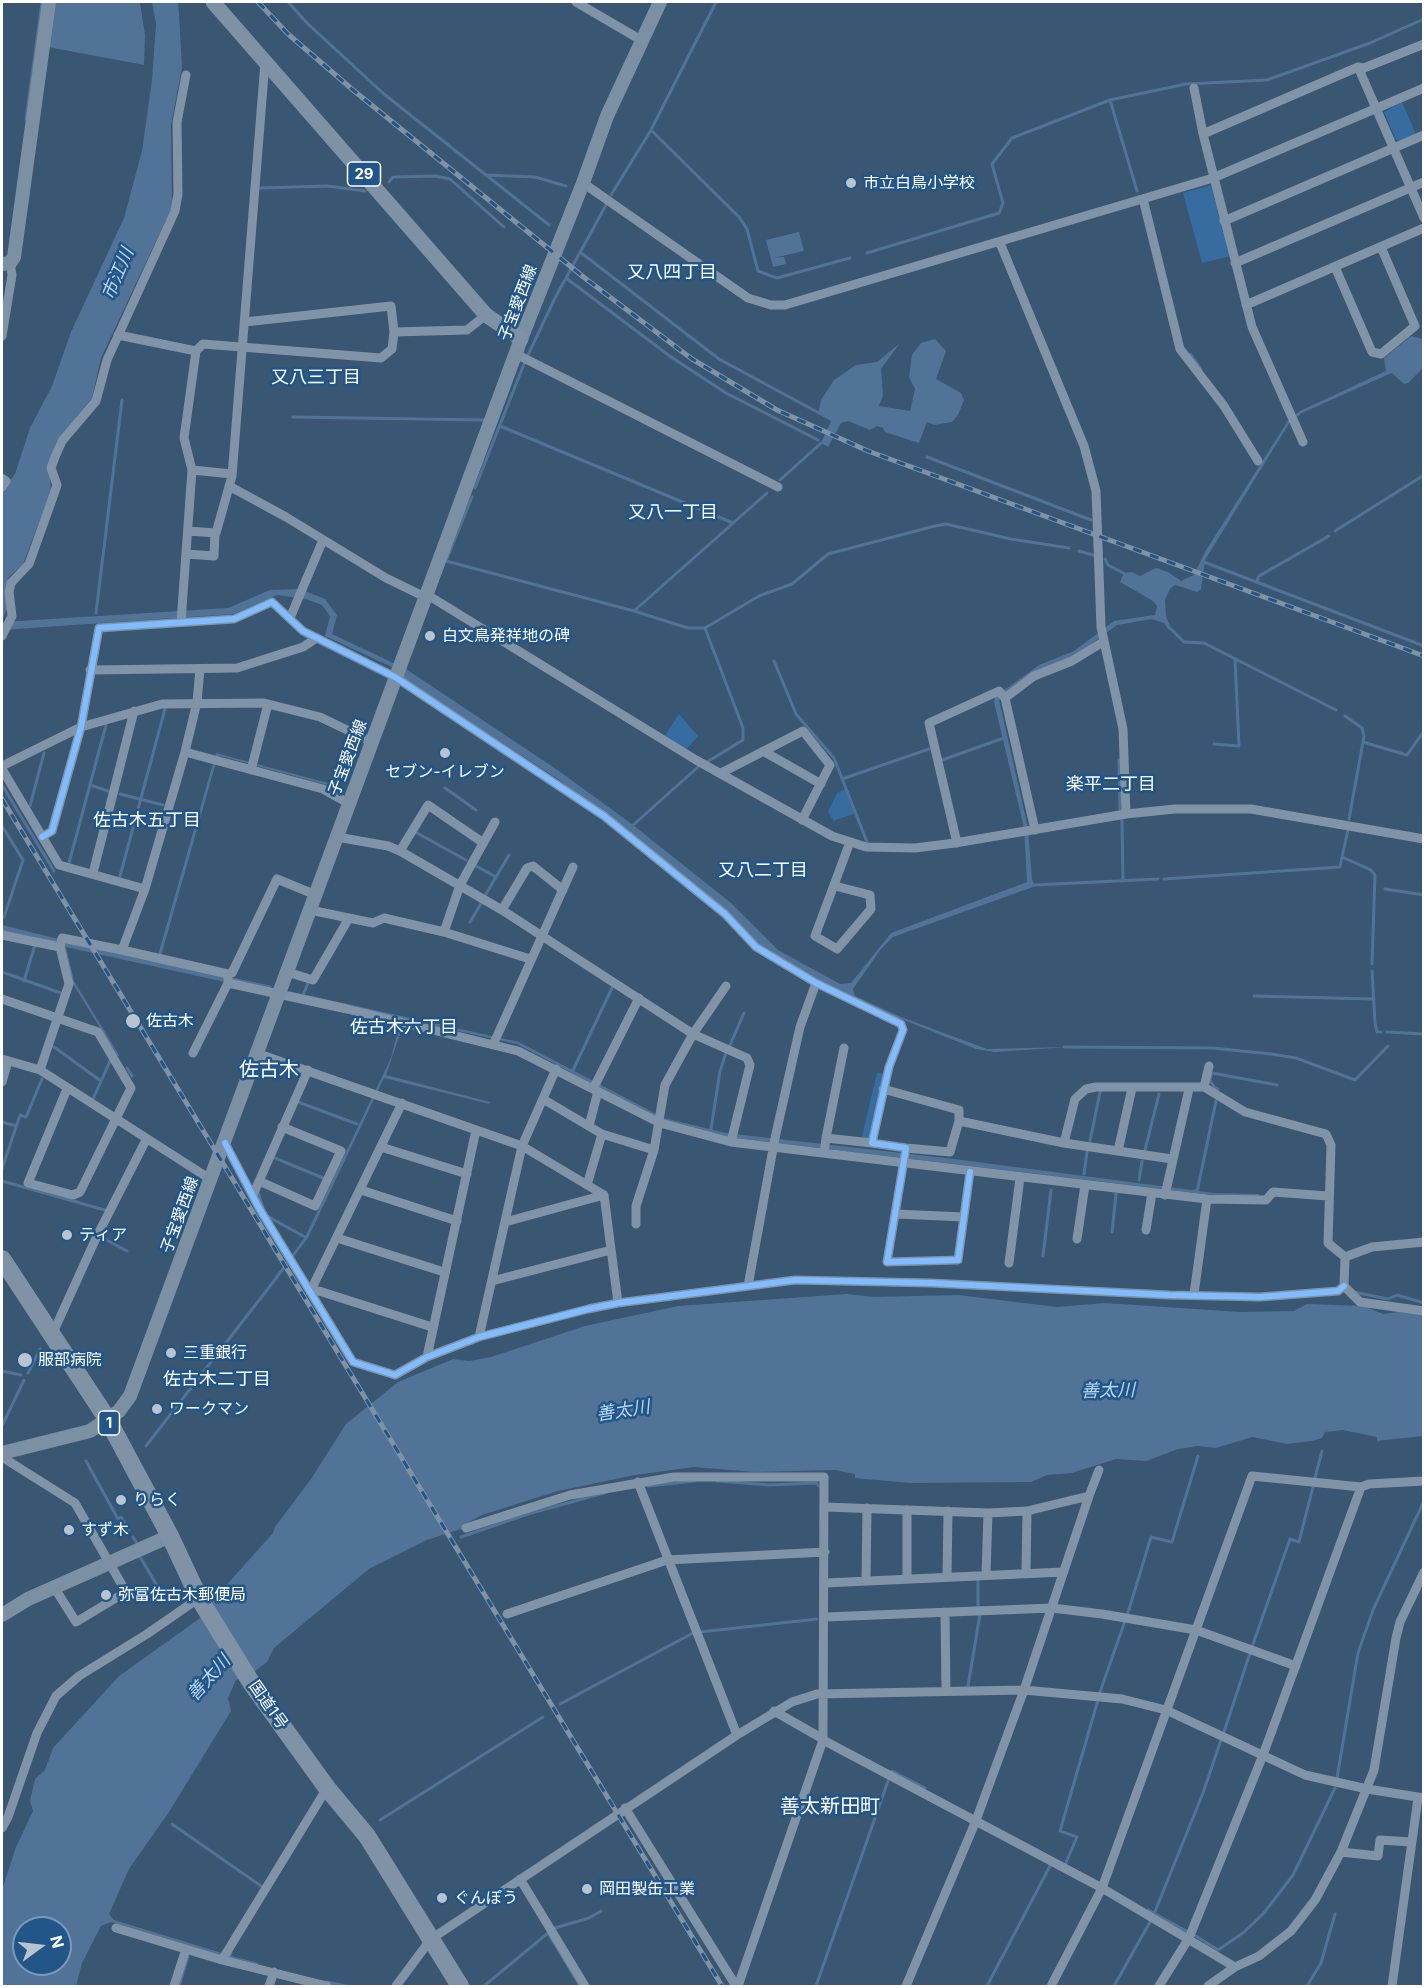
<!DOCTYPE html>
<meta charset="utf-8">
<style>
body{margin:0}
#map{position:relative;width:1425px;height:1988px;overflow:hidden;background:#395672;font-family:Inter,sans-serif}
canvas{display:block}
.frame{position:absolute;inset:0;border:3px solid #fff;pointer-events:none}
.north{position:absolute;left:12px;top:1916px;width:60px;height:60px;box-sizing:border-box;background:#225689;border:2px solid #7a9ab8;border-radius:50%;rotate:75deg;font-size:16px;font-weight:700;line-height:24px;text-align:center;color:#fff}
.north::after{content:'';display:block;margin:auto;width:21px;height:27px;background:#bac4ce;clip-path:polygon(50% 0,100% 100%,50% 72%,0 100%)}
</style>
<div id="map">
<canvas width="1425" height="1988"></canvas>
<div class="frame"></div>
<div class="north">N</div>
</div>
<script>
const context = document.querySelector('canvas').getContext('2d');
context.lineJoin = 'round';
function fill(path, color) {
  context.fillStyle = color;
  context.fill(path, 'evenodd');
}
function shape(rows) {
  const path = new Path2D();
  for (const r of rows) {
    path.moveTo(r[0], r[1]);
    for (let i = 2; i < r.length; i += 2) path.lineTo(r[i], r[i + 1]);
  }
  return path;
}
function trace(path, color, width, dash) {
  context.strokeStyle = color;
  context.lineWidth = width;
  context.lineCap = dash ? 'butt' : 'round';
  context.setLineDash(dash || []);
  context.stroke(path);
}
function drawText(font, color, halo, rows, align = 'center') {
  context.font = font + ' Inter,"Noto Sans JP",sans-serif';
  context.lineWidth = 5;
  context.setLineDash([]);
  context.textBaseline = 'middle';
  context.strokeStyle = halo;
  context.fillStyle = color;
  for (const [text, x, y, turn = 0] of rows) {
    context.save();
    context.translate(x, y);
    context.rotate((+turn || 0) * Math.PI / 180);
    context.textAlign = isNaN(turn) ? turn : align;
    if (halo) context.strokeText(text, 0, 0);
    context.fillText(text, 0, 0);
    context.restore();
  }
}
fill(shape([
 [1402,102,1416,134,1400,141,1396,140,1384,112],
 [1212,185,1231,256,1202,263,1183,193],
 [679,714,698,736,686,750,664,737],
 [845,789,855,813,834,821,828,812,837,793],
 [877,1073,885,1074,871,1142,861,1140]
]), '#366c9f');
fill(shape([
 [54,2,140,3,145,35,144,65,48,47],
 [152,2,178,2,179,14,182,67,171,125,172,207,101,358,92,398,56,442,49,464,51,491,23,564,9,577,5,588,7,609,2,621,2,492,15,474,30,428,52,386,71,332,124,218,142,151,152,80,156,24],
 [799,232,804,251,774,258,784,257,786,264,773,267,766,240],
 [1411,336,1423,339,1423,368,1408,383,1404,384,1392,373,1387,375,1302,413,1290,422,1205,560,1201,589,1197,592,1175,585,1170,589,1165,600,1166,616,1171,629,1169,630,1164,623,1152,619,1117,625,1075,656,1029,675,999,700,1028,828,1032,880,1036,886,893,937,881,949,853,989,855,996,901,1017,987,1049,1068,1047,995,1052,976,1049,874,1008,814,979,758,943,723,907,558,779,404,679,392,667,325,636,330,616,322,605,306,599,277,595,233,614,2,630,2,622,228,608,270,590,300,589,325,599,337,615,332,634,406,669,559,771,633,825,731,903,778,950,840,984,851,983,891,933,1027,882,1024,828,994,702,995,697,1039,665,1074,651,1114,621,1155,615,1157,606,1153,601,1120,582,1124,573,1132,572,1140,576,1156,568,1168,572,1181,581,1194,575,1205,552,1289,419,1300,411,1386,371,1384,358],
 [935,339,946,351,936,379,961,393,964,400,958,415,952,422,934,425,927,422,919,443,885,432,883,428,877,426,870,430,848,421,841,423,828,447,821,443,831,421,818,414,821,400,834,380,856,365,877,362,900,343,881,369,883,395,879,406,910,411,915,389,909,377,912,355,921,343],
 [216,753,328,783,342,791,341,793,327,785,220,756,215,766,161,956,158,955],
 [2,925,95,948,272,986,270,990,225,982,66,947,74,981,119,1055,118,1057,73,984,63,946,2,931],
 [289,991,519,1042,664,1118,726,1133,954,1159,1214,1193,1259,1194,1259,1196,1205,1194,728,1137,663,1121,517,1044,289,994],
 [398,1030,401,1031,386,1075,490,1102,490,1104,384,1078,308,1238,277,1279,275,1277,305,1237,391,1058],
 [847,1294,874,1297,958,1295,1057,1307,1105,1303,1240,1312,1294,1311,1307,1304,1364,1306,1383,1314,1399,1312,1423,1315,1423,1436,1377,1441,1377,1437,1343,1430,1325,1432,1322,1438,1312,1441,1287,1444,1252,1437,1216,1448,1198,1446,1178,1449,1146,1461,1116,1459,1072,1473,1047,1475,1031,1482,910,1483,855,1478,855,1474,835,1470,754,1472,694,1467,635,1475,558,1491,482,1515,465,1524,461,1529,427,1540,369,1569,274,1648,267,1662,254,1672,236,1680,228,1698,231,1711,169,1812,129,1869,109,1914,114,1920,222,1953,220,1955,111,1922,101,1926,82,1963,76,1986,2,1986,2,1890,16,1847,33,1811,30,1801,35,1779,45,1770,53,1748,119,1676,203,1616,213,1600,273,1533,275,1527,311,1479,346,1424,398,1382,453,1359,469,1361,491,1357,585,1326,678,1306],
 [24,1928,60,1928,60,1964,24,1964]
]), '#517397');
trace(shape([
 [288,2,308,24,384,94,549,225],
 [1110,100,1137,191],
 [26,119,42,2],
 [651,130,739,217,747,229,758,271,777,278,850,258],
 [485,175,535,177,566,186],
 [389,182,393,177,435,176,450,179,504,227],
 [260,188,327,186,365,191],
 [611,195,651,130,716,2],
 [580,252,719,359,819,413],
 [867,253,999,213,1003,203,992,164,1012,138,1110,100,1186,84,1267,80,1370,43,1424,19],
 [566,278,671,357,726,393,818,440],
 [1190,354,1201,369],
 [528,355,555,298,606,205],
 [293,417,483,420],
 [500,426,733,523],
 [927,457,1091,520],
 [780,480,821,443],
 [475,488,524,364],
 [472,497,446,561,634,611,688,628,705,628,759,596,792,584,828,554,935,526,946,524,1011,539,1069,548],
 [1335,531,1424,475],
 [1079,551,1096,556],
 [1105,559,1108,565,1125,574],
 [1204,562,1424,646],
 [1257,581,1259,576,1329,536],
 [634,611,767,493],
 [96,613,122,400],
 [1168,626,1184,642,1204,643,1336,710],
 [705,628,743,728,743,740,707,762],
 [774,661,796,714,834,758,867,842],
 [1345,716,1362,728,1364,736,1349,819],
 [1363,742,1407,755,1424,731],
 [1214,744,1239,746,1235,659],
 [942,760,1004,738],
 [1119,760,1120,810],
 [842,779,929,749],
 [2,785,54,871],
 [90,785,108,791],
 [445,788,476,810],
 [120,794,163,805],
 [30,806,44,753],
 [1122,820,1123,881],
 [2,826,23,860,4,917],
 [631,827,699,766],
 [1348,830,1342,857,1371,870,1375,875,1372,964],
 [417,833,466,860],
 [69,863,106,725],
 [474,865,496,877],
 [120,876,165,709],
 [1164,879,1340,867,1342,857],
 [1034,885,1158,879],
 [1385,889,1424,895],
 [486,894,509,855],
 [470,922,482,902],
 [1372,971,1375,1023,1377,1032,1381,1032],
 [2,972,61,993],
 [24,981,35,945],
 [303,995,309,981],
 [1254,996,1373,999],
 [1387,1032,1424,1034],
 [730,1045,744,1013],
 [54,1047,101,1081],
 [1064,1047,1213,1048,1271,1054,1296,1058,1355,1080,1388,1046],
 [127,1068,132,1076],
 [573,1070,613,986],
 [1218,1089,1214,1087,1210,1080,1212,1073,1277,1085],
 [93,1099,111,1059],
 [298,1102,357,1124],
 [2,1122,16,1126],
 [711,1129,720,1071,726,1053],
 [1090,1141,1100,1092],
 [1145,1150,1159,1094],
 [275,1158,323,1178],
 [2,1169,20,1115,26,1117,42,1079],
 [1084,1174,1087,1152],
 [1139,1180,1142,1161],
 [2,1181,105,1210],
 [1194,1191,1197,1192,1216,1101],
 [258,1192,263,1208],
 [267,1216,305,1237],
 [1112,1232,1116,1194],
 [101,1237,127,1251],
 [1043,1256,1051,1190],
 [1354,1292,1388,1299,1397,1295,1424,1303],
 [2,1371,21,1375],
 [28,1373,40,1349],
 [2,1426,24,1380],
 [146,1446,277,1277],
 [86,1461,118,1519,121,1517,129,1531],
 [1315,1478,1322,1451],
 [717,1481,770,1485,816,1483,819,1486],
 [648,1486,695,1481],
 [133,1537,136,1542],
 [461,1537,528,1514,604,1493],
 [139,1555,159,1589],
 [978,1607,978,1581],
 [1127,1616,1151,1537,1172,1542,1198,1456],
 [700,1632,817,1619],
 [1252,1647,1290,1539,1299,1542,1313,1487],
 [968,1686,980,1614],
 [1100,1692,1125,1621],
 [560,1704,693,1633],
 [1224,1732,1250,1653],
 [892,1771,925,1788],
 [1337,1778,1358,1653,1373,1610,1424,1501],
 [380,1820,543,1717],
 [172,1824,261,1886],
 [1065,1865,1077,1837,1060,1831,1098,1700],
 [1148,1910,1188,1932],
 [1154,1914,1203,1793,1221,1740],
 [555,1928,589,1918,601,1911],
 [1196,1936,1218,1950,1243,1933,1264,1913,1293,1875,1335,1788],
 [231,1953,229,1957,257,1964],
 [327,1982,346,1986],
 [179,1986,188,1957],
 [484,1986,548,1933,580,1986],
 [816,1986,888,1781],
 [987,1986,1050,1866],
 [1114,1986,1150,1922],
 [1307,1986,1321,1963,1335,1914]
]), '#517397', 3);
trace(shape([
 [576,2,641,40],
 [1358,67,1424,218],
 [1194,88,1203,134],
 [583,183,748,298,771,305,785,305,1213,178,1424,88],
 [1143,199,1180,349,1224,406,1258,461],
 [1224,221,1424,135],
 [1000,243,1084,446,1096,491,1101,627,1123,729,1126,814],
 [1235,263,1424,182],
 [1335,267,1372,352,1381,354,1415,326,1381,247],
 [1246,305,1424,228],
 [245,322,391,306,394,332],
 [118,335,196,351],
 [2,336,12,275,10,263],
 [516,354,778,487],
 [1303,442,1252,327,1203,134,1358,67,1364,68,1424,44],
 [192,470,232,474],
 [2,478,6,481,2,487],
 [229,486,286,517,386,578,425,597],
 [188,531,216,533,232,476,265,62],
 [186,554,214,556,215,533],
 [426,594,696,760,832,836,866,847,915,848,955,843,1126,814,1175,809,1251,809,1424,839],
 [290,618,323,540],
 [181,622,192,470,184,438,196,351,203,344,381,358,392,349,394,332,467,330,486,315],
 [2,636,12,616,9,592,11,583,29,564,54,494,57,485,51,468,55,457,62,441,96,401,107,360,175,211,178,194,177,122,186,75],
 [90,670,237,668,303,647,315,639],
 [1005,698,1034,676,1072,661,1103,642],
 [763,751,821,784],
 [185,752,323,789,348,803],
 [2,766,81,727,162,704,264,703,320,717,372,742],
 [2,769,59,865,145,889],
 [251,770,268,704],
 [721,773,803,731,830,765,802,820],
 [42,837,52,831,81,727,99,628,234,619,272,602,303,631,395,677,604,816,725,914,756,947,816,983,901,1024,903,1030,889,1067,872,1143,906,1148,887,1262,958,1260,970,1172],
 [337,837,388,846,400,851,502,910,693,1034,747,1058,750,1065,731,1142],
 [957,843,929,723,999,691,1005,698,1035,830],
 [400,851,428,805,482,842],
 [93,873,134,711],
 [835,886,870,895,871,909,837,949,815,936,850,842],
 [310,910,373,923,384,918,444,932,530,959],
 [502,910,527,868,533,866,563,890],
 [444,932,460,885,495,822],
 [2,935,60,947],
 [287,972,313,980,349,918],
 [228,974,232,973,277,879,316,895],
 [228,983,347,1009,518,1051,660,1123,731,1142,1207,1199,1266,1200,1273,1192,1328,1196],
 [2,999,98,1032,131,1088,80,1192,73,1195,28,1183,67,1089],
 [493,1045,573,867],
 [193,1053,228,983,228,974,122,950,145,889,185,752,197,702,200,669],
 [259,1054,522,1146,604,1195,618,1303],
 [2,1059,40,1070,210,1179],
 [40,1070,69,984,60,947,62,938,122,950],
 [2,1082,8,1061],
 [1204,1087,1209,1066],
 [593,1089,639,998],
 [883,1089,959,1110,959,1121,1064,1143,1172,1159],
 [543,1099,602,1134,654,1150],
 [589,1126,598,1091],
 [826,1138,844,1048],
 [225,1143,259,1208,353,1362,395,1375,427,1357,479,1337,588,1309,618,1303,795,1280,931,1283,1169,1295,1260,1297,1338,1291,1344,1286],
 [1064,1143,1075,1099,1086,1089,1096,1087,1204,1087,1245,1112,1326,1134,1331,1145,1328,1243,1345,1257],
 [381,1147,467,1174],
 [906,1148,950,1152,959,1121],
 [1118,1151,1132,1088],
 [824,1153,826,1138,872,1143],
 [259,1181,315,1206,341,1151,282,1127],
 [587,1185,602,1134],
 [361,1190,457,1221],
 [253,1195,308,1070],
 [1165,1195,1189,1089],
 [896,1214,964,1217],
 [505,1222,604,1195],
 [636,1224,636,1206,654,1150,665,1085,693,1034,726,986],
 [1146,1230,1152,1193],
 [337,1238,444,1272],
 [1077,1239,1085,1185],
 [1424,1242,1372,1247,1345,1257,1344,1286,1360,1302,1424,1311],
 [1009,1263,1020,1178],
 [492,1281,611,1250],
 [748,1286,775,1138,800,1027,816,983],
 [310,1292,402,1103],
 [310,1292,319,1291,432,1327],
 [1194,1294,1207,1199],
 [52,1335,97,1236,146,1140],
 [479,1337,522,1146,556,1069],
 [427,1357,476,1130],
 [2,1457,75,1503,126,1592,76,1622,54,1587],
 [638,1482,737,1735],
 [1089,1496,1099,1470],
 [825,1507,988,1513,1027,1511,1089,1496,1024,1690,975,1823,906,1986],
 [466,1528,570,1495,674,1477,824,1477,823,1740,738,1986],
 [1026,1573,1027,1511],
 [986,1575,988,1513],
 [947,1577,948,1511],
 [907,1579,907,1510],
 [866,1581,867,1508],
 [825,1583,1063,1572],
 [945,1612,946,1691],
 [507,1614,667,1560,825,1552],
 [825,1617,1052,1608,1102,1614,1196,1630,1296,1666],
 [774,1711,823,1739],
 [823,1740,1102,1888,1235,1967,1259,1956,1291,1931,1315,1900,1341,1852,1374,1770,1396,1638,1400,1622,1424,1572],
 [625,1808,736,1986],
 [2,1828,8,1817,37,1733,56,1696,79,1676,147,1634,199,1598],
 [1341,1852,1378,1856,1380,1840,1412,1842],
 [520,1879,585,1986],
 [116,1928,222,1960,327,1986],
 [222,1960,327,1788],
 [174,1986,186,1949],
 [269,1986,274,1972],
 [396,1986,431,1939,737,1735,792,1702,817,1694,1024,1690,1122,1699,1166,1710,1305,1775,1367,1789,1424,1798],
 [1051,1986,1102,1888,1252,1476,1361,1487,1369,1484,1424,1481],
 [1159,1986,1189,1938,1263,1755,1361,1487],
 [1208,1986,1235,1967],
 [1392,1986,1418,1798]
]), '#8093a7', 9);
trace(shape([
 [2,264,10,263,14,257,49,2],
 [2,1453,90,1431,119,1411,130,1396,521,339,583,183,607,116,660,2],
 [2,1615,28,1599,170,1536]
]), '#7b90a3', 14);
trace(shape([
 [213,2,486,315,521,339]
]), '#7f92a5', 15);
trace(shape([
 [2,1259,108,1420,170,1536,199,1598,252,1684,327,1788,367,1836,460,1986]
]), '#8092a5', 18);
const rail = shape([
 [258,2,288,34,353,90,586,279,692,359,777,410,868,451,1424,656],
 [2,799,722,1986]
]);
trace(rail, '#8092a5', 5);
trace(rail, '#225689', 3, [9]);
trace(shape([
 [42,837,52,831,81,727,99,628,234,619,272,602,303,631,395,677,604,816,725,914,756,947,816,983,901,1024,903,1030,889,1067,872,1143,906,1148,887,1262,958,1260,970,1172],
 [225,1143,259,1208,353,1362,395,1375,427,1357,479,1337,588,1309,618,1303,795,1280,931,1283,1169,1295,1260,1297,1338,1291,1344,1286]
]), '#80bcff', 6);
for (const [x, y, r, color] of [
 [851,183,6,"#bac4ce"],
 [430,636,6,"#bac4ce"],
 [445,753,6,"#bac4ce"],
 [133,1021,8,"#bac4ce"],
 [67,1235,6,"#bac4ce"],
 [171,1353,6,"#bac4ce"],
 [25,1360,8,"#bac4ce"],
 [157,1409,6,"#bac4ce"],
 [121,1500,6,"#bac4ce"],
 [69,1530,6,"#bac4ce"],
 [106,1595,6,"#bac4ce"],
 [587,1889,6,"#bac4ce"],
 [442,1898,6,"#bac4ce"]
]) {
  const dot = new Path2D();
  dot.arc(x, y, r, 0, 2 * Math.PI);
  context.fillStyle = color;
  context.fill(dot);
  trace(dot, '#225689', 2);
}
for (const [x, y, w] of [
 [364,174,33],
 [109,1423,21]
]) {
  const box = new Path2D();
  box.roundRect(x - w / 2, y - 12, w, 24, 4.5);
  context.fillStyle = '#225689';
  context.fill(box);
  trace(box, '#fff', 1.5);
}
drawText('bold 15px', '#fff', null, [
 ["29",364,174],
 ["1",109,1423]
]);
drawText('16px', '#fff', '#225689', [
 ["市立白鳥小学校",863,183],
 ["白文鳥発祥地の碑",442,636],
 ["セブン-イレブン",445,772,"center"],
 ["佐古木",146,1021],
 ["ティア",79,1235],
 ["三重銀行",183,1353],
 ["服部病院",38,1360],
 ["ワークマン",169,1409],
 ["りらく",133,1500],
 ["すず木",81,1530],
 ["弥富佐古木郵便局",118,1595],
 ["岡田製缶工業",599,1889],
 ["ぐんぽう",454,1898]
], 'left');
drawText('16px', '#fff', '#225689', [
 ["子宝愛西線",518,303,-69],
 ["子宝愛西線",348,758,-69],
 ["子宝愛西線",180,1215,-70],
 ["国道1号",268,1705,55]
]);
drawText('18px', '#fff', '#225689', [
 ["又八四丁目",672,273],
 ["又八三丁目",316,378],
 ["又八一丁目",673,513],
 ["楽平二丁目",1111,785],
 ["佐古木五丁目",147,821],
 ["又八二丁目",763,871],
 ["佐古木六丁目",404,1028],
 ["佐古木二丁目",217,1380]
]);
drawText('italic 18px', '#bad7f1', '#225689', [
 ["市江川",118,274,-67],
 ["善太川",1108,1391,-1],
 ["善太川",623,1411,-9],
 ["善太川",209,1678,-48]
]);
drawText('20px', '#fff', '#225689', [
 ["佐古木",269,1070],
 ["善太新田町",830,1807]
]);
</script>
